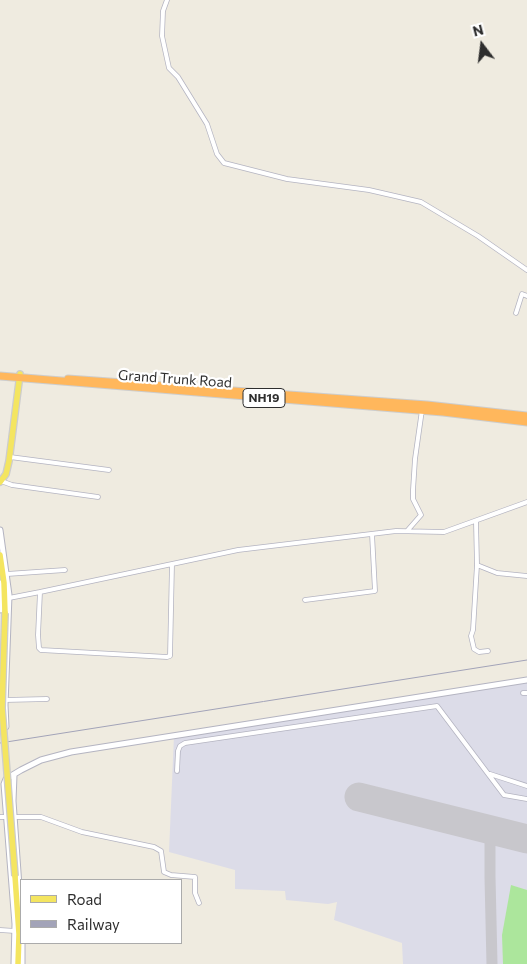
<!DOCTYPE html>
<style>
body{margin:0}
#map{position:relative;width:527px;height:964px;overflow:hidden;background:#efebe0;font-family:Commissioner,sans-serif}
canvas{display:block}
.legend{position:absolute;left:20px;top:879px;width:162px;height:65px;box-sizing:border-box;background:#fff;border:1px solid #ababab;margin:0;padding:6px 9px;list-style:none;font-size:15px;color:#2e2e2e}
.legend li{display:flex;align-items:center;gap:10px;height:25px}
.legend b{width:25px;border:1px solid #ababab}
.north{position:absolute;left:457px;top:20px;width:50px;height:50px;-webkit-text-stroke:4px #fff;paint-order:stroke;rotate:345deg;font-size:14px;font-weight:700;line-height:20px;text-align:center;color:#2e2e2e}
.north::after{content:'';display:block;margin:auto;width:18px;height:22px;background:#2e2e2e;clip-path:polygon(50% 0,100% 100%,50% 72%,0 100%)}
</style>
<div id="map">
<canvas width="527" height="964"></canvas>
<ul class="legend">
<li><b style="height:6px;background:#f4e560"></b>Road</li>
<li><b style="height:6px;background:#a2a3b8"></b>Railway</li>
</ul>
<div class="north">N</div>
</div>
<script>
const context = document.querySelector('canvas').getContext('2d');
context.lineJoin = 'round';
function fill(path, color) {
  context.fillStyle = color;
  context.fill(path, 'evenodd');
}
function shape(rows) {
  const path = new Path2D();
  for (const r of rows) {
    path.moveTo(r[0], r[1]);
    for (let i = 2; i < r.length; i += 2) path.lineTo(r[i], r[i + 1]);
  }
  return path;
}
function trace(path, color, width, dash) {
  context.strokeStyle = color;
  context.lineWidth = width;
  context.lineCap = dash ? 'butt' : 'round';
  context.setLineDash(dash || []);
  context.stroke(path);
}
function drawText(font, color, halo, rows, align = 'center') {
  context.font = font + ' Commissioner,sans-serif';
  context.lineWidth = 4.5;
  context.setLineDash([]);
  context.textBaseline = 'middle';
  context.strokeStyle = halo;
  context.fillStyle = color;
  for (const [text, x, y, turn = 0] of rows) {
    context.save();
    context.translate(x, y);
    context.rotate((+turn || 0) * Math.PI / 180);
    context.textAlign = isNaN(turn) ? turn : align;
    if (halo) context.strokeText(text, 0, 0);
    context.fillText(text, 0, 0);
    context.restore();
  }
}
fill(shape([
 [527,682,527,964,403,964,402,943,334,920,337,902,328,904,286,900,285,891,235,889,235,870,169,852,174,736]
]), '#dcdce8');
fill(shape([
 [511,885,527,890,527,964,503,964,502,935]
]), '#ace69c');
trace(shape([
 [492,964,490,877,490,844,494,831]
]), '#c8c7cc', 11);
trace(shape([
 [359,797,527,839]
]), '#c8c7cc', 29);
const street = shape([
 [167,0,163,11,162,36,169,68,178,77,207,124,217,154,224,163,287,179,369,190,421,202,478,236,527,270],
 [516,313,522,294,527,296],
 [10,457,109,470],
 [1,481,12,485,98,497],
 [476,522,477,565,497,573,527,576],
 [407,531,421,515,413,499,413,490,415,459,422,410],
 [477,565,473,630,471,636,474,649,479,652,488,651],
 [7,574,65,570],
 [40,592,238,550,396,531,444,532,527,502],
 [9,598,40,592,38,635,39,648,41,650,167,657,170,656,172,564],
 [305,600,375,591,372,534],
 [523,693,527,693],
 [5,700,47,699],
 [177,771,178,751,180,746,185,743,437,706,504,795,527,799],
 [490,774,527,786],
 [0,817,41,817,82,832,154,847,161,851,164,872,171,875,195,877,195,893,199,903],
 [0,930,15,931]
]);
const secondary = shape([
 [0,530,9,595,5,705,6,727,2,728,0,722],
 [0,583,0,610],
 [14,775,13,801,21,915],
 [14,964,15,924,4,784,6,779,21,770,41,760,71,752,527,680],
 [22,964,22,943]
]);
const primary = shape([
 [0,482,6,474,9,461,20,374],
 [0,555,4,583,5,613],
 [15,876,19,934,18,964]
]);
const highway = shape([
 [0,376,443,412,527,422],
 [68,379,427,405,527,416]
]);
trace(street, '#b4b4c1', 5.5);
trace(secondary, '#b4b4c1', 7);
trace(primary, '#cdcdcd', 8);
trace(highway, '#cdcdcd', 9);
trace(street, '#fff', 4);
trace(secondary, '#fff', 5);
trace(primary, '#f4e560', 5.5);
trace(highway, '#ffb75c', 7);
trace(shape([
 [0,743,527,660]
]), '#a2a3b8', 1);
const primaryBridge = shape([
 [5,613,2,708,15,876]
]);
trace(primaryBridge, '#cdcdcd', 8, []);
trace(primaryBridge, '#f4e560', 5.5);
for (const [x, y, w] of [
 [264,398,42]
]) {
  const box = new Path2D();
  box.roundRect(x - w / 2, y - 9.5, w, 19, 4);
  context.fillStyle = '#fff';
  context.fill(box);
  trace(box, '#2e2e2e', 1);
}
drawText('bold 12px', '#2e2e2e', null, [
 ["NH19",264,398]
]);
drawText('14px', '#2e2e2e', '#fff', [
 ["Grand Trunk Road",175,379,4]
]);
</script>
